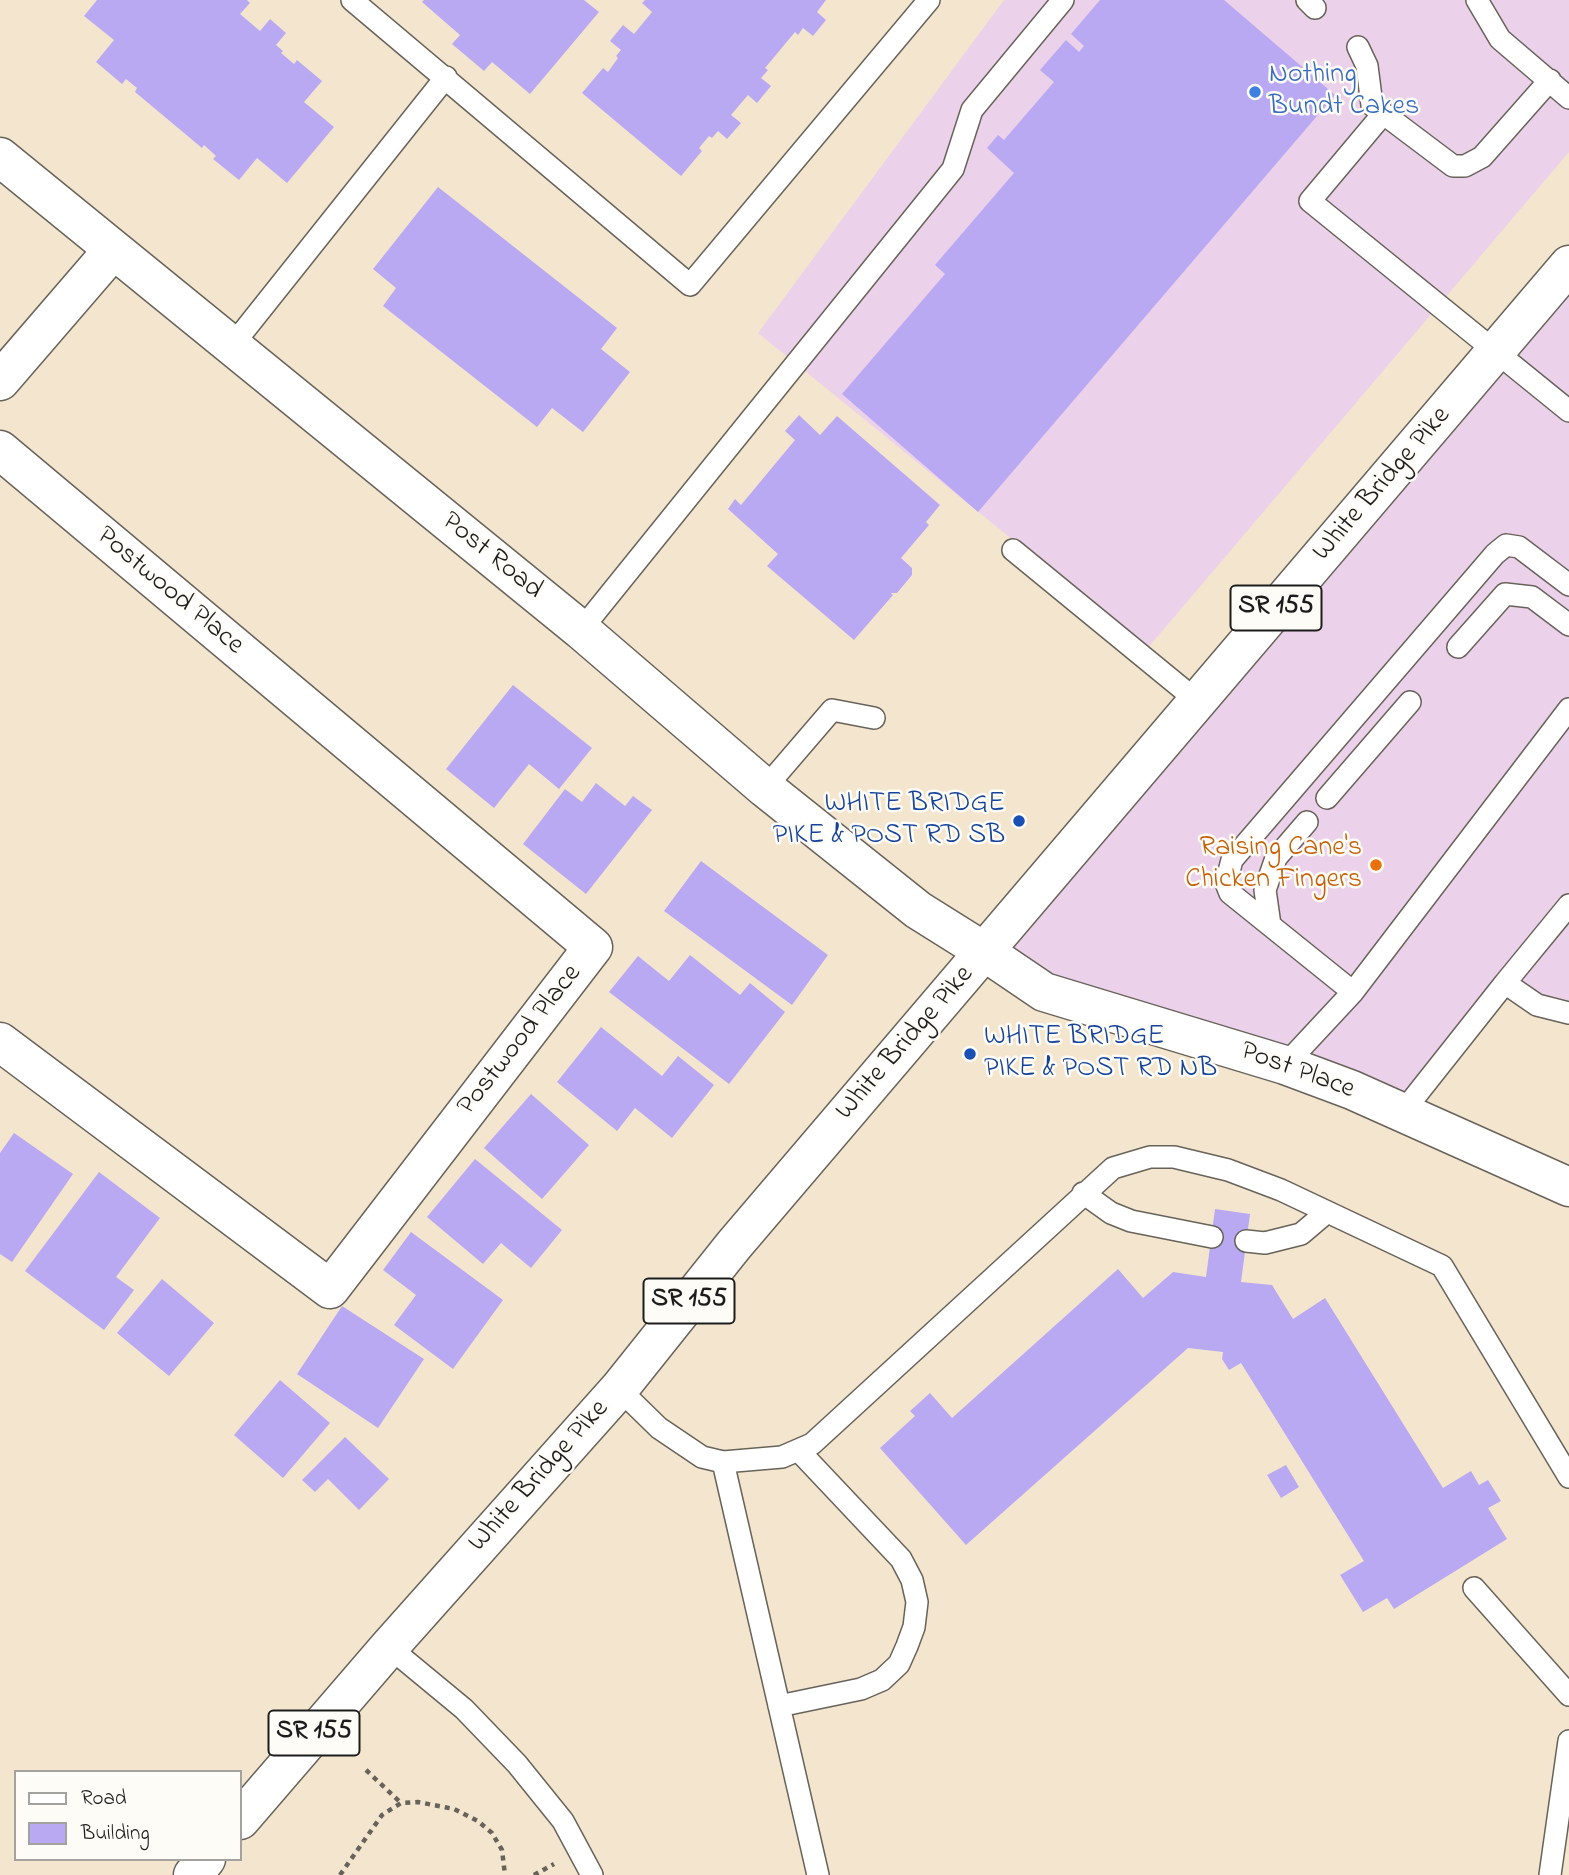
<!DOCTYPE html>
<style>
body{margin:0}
#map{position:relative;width:1569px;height:1875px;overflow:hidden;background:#f4e6ce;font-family:"Indie Flower",sans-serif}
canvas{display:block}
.legend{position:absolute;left:14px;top:1770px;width:228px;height:91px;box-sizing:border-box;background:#fdfcf7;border:2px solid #a3a29f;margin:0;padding:9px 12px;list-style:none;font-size:21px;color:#1c1c1c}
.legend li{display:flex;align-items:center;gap:14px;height:35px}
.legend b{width:35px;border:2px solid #a3a29f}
</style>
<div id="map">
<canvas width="1569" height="1875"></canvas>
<ul class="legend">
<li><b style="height:9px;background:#fff"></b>Road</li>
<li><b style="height:19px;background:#b8a9f2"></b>Building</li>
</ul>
</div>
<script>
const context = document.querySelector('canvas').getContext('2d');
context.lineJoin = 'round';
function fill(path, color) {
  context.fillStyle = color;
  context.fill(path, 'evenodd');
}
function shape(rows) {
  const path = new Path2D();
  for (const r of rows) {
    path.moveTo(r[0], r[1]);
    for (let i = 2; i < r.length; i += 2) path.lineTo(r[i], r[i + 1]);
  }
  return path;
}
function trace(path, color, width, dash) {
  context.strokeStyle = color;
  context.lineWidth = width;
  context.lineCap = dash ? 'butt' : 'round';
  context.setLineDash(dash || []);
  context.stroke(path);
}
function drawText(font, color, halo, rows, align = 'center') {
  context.font = font + ' "Indie Flower",sans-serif';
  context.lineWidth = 5;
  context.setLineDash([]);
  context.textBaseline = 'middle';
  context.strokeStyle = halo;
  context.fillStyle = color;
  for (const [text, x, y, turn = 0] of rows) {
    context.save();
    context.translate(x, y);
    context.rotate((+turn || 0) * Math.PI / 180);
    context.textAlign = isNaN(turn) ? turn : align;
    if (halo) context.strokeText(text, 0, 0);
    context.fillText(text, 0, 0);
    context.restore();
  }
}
fill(shape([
 [1004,0,1569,0,1569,152,1147,649,758,333],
 [1569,268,1569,1013,1505,983,1402,1113,985,952]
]), '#ecd1ea');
fill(shape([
 [97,0,247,0,250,3,240,14,260,31,270,19,286,33,276,45,283,51,281,53,294,64,297,60,322,81,304,102,334,127,287,183,257,158,239,180,213,159,216,156,204,145,202,148,135,92,137,88,126,79,122,84,96,62,114,40,84,16],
 [424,0,584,0,599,12,530,94,492,62,484,71,452,44,460,35,422,2],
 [645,0,826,0,817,12,826,20,813,36,803,28,798,35,795,32,765,68,768,70,761,78,771,86,757,103,748,95,731,115,741,123,727,139,718,131,712,138,709,136,699,148,702,151,681,176,582,93,603,68,608,72,618,58,616,56,621,50,610,41,623,25,634,34,652,12,642,3],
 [1100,0,1224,0,1335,95,978,512,842,394,945,274,935,265,1014,173,987,148,998,135,1004,140,1054,82,1040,70,1066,40,1079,52,1084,46,1071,34],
 [438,187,617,328,601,349,630,372,583,432,552,408,537,427,383,306,396,288,373,269],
 [799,415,820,435,837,416,940,505,926,522,929,525,901,558,912,568,912,575,897,593,891,593,893,595,854,640,767,566,778,554,728,509,735,499,741,505,795,440,785,431],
 [513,685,592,748,559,789,529,764,494,808,446,769],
 [596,783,625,806,633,796,652,810,586,894,523,844,565,789,582,802],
 [701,861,828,955,792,1005,664,911],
 [690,955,740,995,750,983,785,1012,729,1084,609,992,638,956,669,981],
 [601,1027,662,1076,678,1056,714,1085,672,1138,635,1108,617,1131,557,1082],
 [531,1094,589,1145,542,1199,484,1148],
 [14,1133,73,1174,12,1262,0,1254,0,1153],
 [475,1159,562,1230,531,1268,501,1243,483,1264,427,1217],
 [99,1172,160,1218,116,1277,134,1290,104,1330,25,1271],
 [1215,1209,1250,1214,1241,1282,1272,1285,1293,1319,1325,1298,1443,1488,1471,1471,1479,1485,1488,1480,1501,1501,1488,1508,1507,1539,1394,1609,1387,1598,1363,1612,1340,1575,1364,1561,1241,1363,1229,1370,1222,1359,1223,1352,1188,1348,966,1545,880,1448,915,1416,910,1411,930,1393,952,1418,1118,1269,1143,1298,1173,1272,1206,1277],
 [411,1232,503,1300,453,1369,394,1325,416,1295,383,1270],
 [162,1279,214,1323,169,1376,117,1333],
 [342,1306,424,1359,378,1428,297,1374],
 [280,1380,330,1423,283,1478,234,1435],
 [345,1437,389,1479,359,1510,328,1479,315,1492,302,1480],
 [1286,1465,1299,1487,1281,1498,1267,1475]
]), '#b8a9f2');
const service = shape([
 [352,0,690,285,929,0],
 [1307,0,1315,8],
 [1477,0,1500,39,1569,98],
 [1358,47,1367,66,1372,105,1453,166,1465,166,1482,157,1550,80],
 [1383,114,1310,201,1569,411],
 [231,347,446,77],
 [1013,550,1196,700],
 [581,630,953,169,972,110,1063,0],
 [1458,647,1505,594,1532,597,1569,625],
 [765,788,832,710,874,718],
 [1327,798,1410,702],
 [1270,925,1265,890,1276,858,1307,822],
 [1505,983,1569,905],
 [1353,992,1230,893,1226,883,1232,860,1495,554,1506,545,1519,547,1569,585],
 [1285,1065,1353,992,1569,709],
 [1402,1113,1505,983,1537,1005,1569,1013],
 [1083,1193,1111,1213,1131,1221,1212,1237],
 [1246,1241,1265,1243,1301,1234,1327,1212],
 [619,1389,659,1428,702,1457,723,1462,818,1875],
 [723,1462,782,1457,812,1444,1113,1168,1150,1157,1174,1157,1228,1170,1281,1190,1442,1266,1569,1477],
 [1474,1588,1569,1695],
 [389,1647,464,1709,517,1764,563,1821,592,1875],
 [779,1706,861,1689,882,1680,899,1664,907,1646,914,1627,917,1602,912,1580,901,1559,800,1452],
 [1550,1875,1569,1741]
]);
const minor = shape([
 [0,381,113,250],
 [0,450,593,947,330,1289,0,1042],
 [985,952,1044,992,1285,1065,1352,1090,1569,1187]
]);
const tertiary = shape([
 [0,157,581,630,765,788,918,910,985,952]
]);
const primary = shape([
 [240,1820,389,1647,619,1389,734,1245,1569,265],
 [193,1875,206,1859]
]);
trace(service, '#68635a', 24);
trace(minor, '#68635a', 41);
trace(tertiary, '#68635a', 41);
trace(primary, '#68635a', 41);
trace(shape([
 [366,1770,401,1803],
 [340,1875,382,1815,401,1803,418,1802,454,1809,478,1821,492,1833,502,1850,505,1875],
 [534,1875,554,1864]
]), '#68635a', 4.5, [5, 5]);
trace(service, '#fff', 21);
trace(minor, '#fff', 38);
trace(tertiary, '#fff', 38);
trace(primary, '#fff', 38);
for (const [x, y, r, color] of [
 [1255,92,7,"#3f7fe0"],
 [1019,821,7,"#1a4fb4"],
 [1376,865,7,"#e8710a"],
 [970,1054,7,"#1a4fb4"]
]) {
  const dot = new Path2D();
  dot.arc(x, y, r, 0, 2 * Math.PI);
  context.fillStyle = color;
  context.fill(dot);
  trace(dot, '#fdfcf7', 2.5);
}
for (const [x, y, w] of [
 [1276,608,91],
 [689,1301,91],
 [314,1733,91]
]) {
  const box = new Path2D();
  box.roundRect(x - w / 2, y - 22.5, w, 45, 5);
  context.fillStyle = '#fdfcf7';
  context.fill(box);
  trace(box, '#1c1c1c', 2);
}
drawText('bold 26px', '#1c1c1c', null, [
 ["SR 155",1276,608],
 ["SR 155",689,1301],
 ["SR 155",314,1733]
]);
drawText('28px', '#366cbe', '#fdfcf7', [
 ["Nothing",1269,76],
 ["Bundt Cakes",1269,108]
], 'left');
drawText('28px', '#1c1c1c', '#fdfcf7', [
 ["White Bridge Pike",1383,485,-49],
 ["Post Road",491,557,39],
 ["Postwood Place",169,592,40],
 ["Postwood Place",521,1041,-52],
 ["White Bridge Pike",906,1044,-49],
 ["Post Place",1297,1072,20],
 ["White Bridge Pike",540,1477,-48]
]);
drawText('28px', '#164399', '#fdfcf7', [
 ["WHITE BRIDGE",1005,805],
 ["PIKE & POST RD SB",1005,837],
 ["WHITE BRIDGE",984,1038,"left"],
 ["PIKE & POST RD NB",984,1070,"left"]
], 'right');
drawText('28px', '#c56008', '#fdfcf7', [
 ["Raising Cane's",1362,849],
 ["Chicken Fingers",1362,881]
], 'right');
</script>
